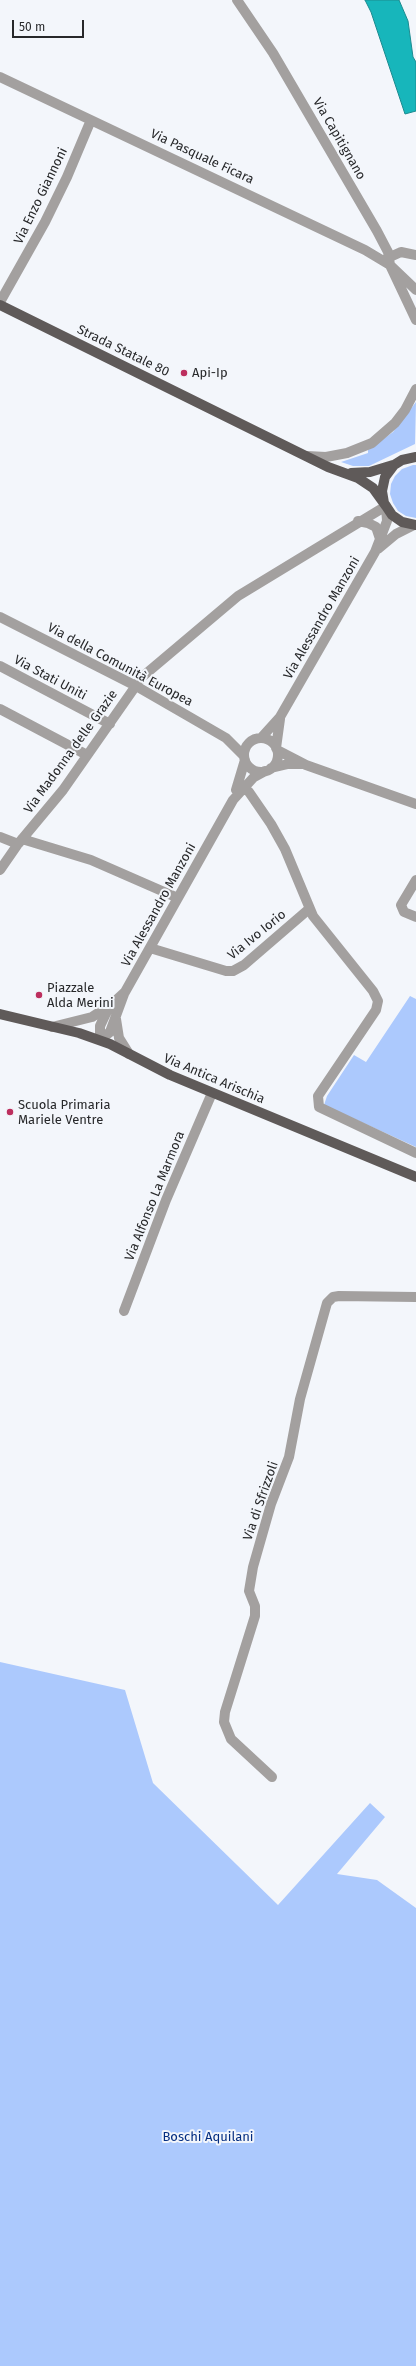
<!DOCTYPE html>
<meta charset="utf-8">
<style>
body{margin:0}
#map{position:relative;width:416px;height:2366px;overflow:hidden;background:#f3f6fb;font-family:"Fira Sans",sans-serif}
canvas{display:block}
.scale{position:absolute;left:12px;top:20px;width:72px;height:18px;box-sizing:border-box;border:2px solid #27282a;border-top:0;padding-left:5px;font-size:12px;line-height:14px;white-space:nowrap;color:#27282a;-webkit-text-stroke:3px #f3f6fb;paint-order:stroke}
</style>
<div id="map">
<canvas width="416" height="2366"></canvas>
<div class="scale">50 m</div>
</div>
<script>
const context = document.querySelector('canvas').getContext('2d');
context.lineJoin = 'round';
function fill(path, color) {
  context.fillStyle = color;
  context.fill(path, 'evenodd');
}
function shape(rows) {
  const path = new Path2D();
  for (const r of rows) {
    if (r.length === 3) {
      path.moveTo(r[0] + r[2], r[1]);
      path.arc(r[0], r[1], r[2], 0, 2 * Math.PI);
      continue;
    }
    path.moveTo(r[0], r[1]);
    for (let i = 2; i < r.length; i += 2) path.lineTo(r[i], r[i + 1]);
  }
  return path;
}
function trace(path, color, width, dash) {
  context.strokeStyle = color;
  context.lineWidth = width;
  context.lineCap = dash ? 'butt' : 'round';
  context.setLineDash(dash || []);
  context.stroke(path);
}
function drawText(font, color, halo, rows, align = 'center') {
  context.font = font + ' "Fira Sans",sans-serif';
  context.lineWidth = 4;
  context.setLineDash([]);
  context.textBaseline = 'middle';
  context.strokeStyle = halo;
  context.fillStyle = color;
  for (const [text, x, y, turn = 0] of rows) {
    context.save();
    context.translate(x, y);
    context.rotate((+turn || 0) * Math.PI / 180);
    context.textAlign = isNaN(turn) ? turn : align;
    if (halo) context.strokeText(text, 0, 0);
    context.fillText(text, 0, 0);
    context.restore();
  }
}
fill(shape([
 [416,402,415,444,369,466,353,466,341,462,368,453,368,450,393,432],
 [413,465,416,465,416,518,406,516,398,511,393,503,390,494,391,484,395,476,402,469],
 [410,996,416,999,416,1147,324,1105,327,1096,354,1055,366,1062],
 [0,1662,125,1690,153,1783,278,1905,370,1803,385,1817,337,1874,377,1880,416,1908,416,2366,0,2366]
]), '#acc9fd');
const water = shape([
 [365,0,399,0,408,21,413,57,416,62,416,111,405,114,371,12,365,0]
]);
fill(water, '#17b6bb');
trace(water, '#1c8b90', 1);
trace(shape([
 [237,0,273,53,377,231,388,252,390,265,416,320],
 [0,77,365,250,390,265,416,290],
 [390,257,401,252,416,255],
 [0,302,45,222,67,177,91,120],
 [307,456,326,457,347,453,372,443,395,423,405,410,416,389],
 [358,521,368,523,376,527,380,539],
 [378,549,396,534,414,525],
 [0,617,136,686,188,716,226,738,244,756],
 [0,666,110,724],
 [0,709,87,755],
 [261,755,17],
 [276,748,280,719],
 [277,750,306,765,416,804],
 [271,768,288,764,302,764],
 [238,784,249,792,271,824,285,849,313,916,373,991,378,1001,376,1010,318,1096,319,1107,416,1153],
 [236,790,245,760],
 [0,837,18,844],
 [22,839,91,860,178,898],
 [0,870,18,844,63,790,142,677,238,596,386,506,387,521,375,552,280,717,261,738],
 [416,880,401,905,404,912,416,917],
 [150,948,226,971,233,971,244,965,309,909],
 [108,1009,100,1026,100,1040,110,1032,124,994],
 [116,1019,119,1038,129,1054],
 [52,1027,92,1017,112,1004,125,992,233,800,254,777,265,771],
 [124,1311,166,1200,212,1093],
 [272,1777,231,1739,224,1722,225,1712,255,1616,255,1606,249,1591,253,1567,271,1504,289,1457,300,1399,327,1303,333,1297,339,1296,416,1297]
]), '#a3a09f', 10);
trace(shape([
 [0,305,328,467,358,478,373,488,386,506],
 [416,457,402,460,394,465,385,477,382,491,384,503,392,515,402,522,416,525],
 [351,473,370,472,393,465],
 [0,1014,79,1033,110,1044,170,1075,416,1177]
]), '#5f5a59', 10);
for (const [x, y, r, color] of [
 [184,373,4,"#bc2e5e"],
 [39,995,4,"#bc2e5e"],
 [10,1112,4,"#bc2e5e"]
]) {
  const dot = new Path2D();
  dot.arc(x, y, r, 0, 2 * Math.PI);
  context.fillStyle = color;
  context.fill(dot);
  trace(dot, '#f3f6fb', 1.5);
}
drawText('13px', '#27282a', '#f3f6fb', [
 ["Via Capitignano",339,139,60],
 ["Via Pasquale Ficara",202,157,25],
 ["Via Enzo Giannoni",41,196,-64],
 ["Strada Statale 80",123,351,26],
 ["Via Alessandro Manzoni",322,618,-60],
 ["Via della Comunità Europea",120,665,28],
 ["Via Stati Uniti",50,678,28],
 ["Via Madonna delle Grazie",71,752,-54],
 ["Via Alessandro Manzoni",159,905,-61],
 ["Via Ivo Iorio",257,935,-39],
 ["Via Antica Arischia",214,1079,23],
 ["Via Alfonso La Marmora",155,1196,-68],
 ["Via di Sfrizzoli",261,1501,-71]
]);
drawText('13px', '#27282a', '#f3f6fb', [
 ["Api-Ip",192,373],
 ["Piazzale",47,988],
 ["Alda Merini",47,1003],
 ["Scuola Primaria",18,1105],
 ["Mariele Ventre",18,1120]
], 'left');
drawText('13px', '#042d80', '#f3f6fb', [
 ["Boschi Aquilani",208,2137]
]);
</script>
